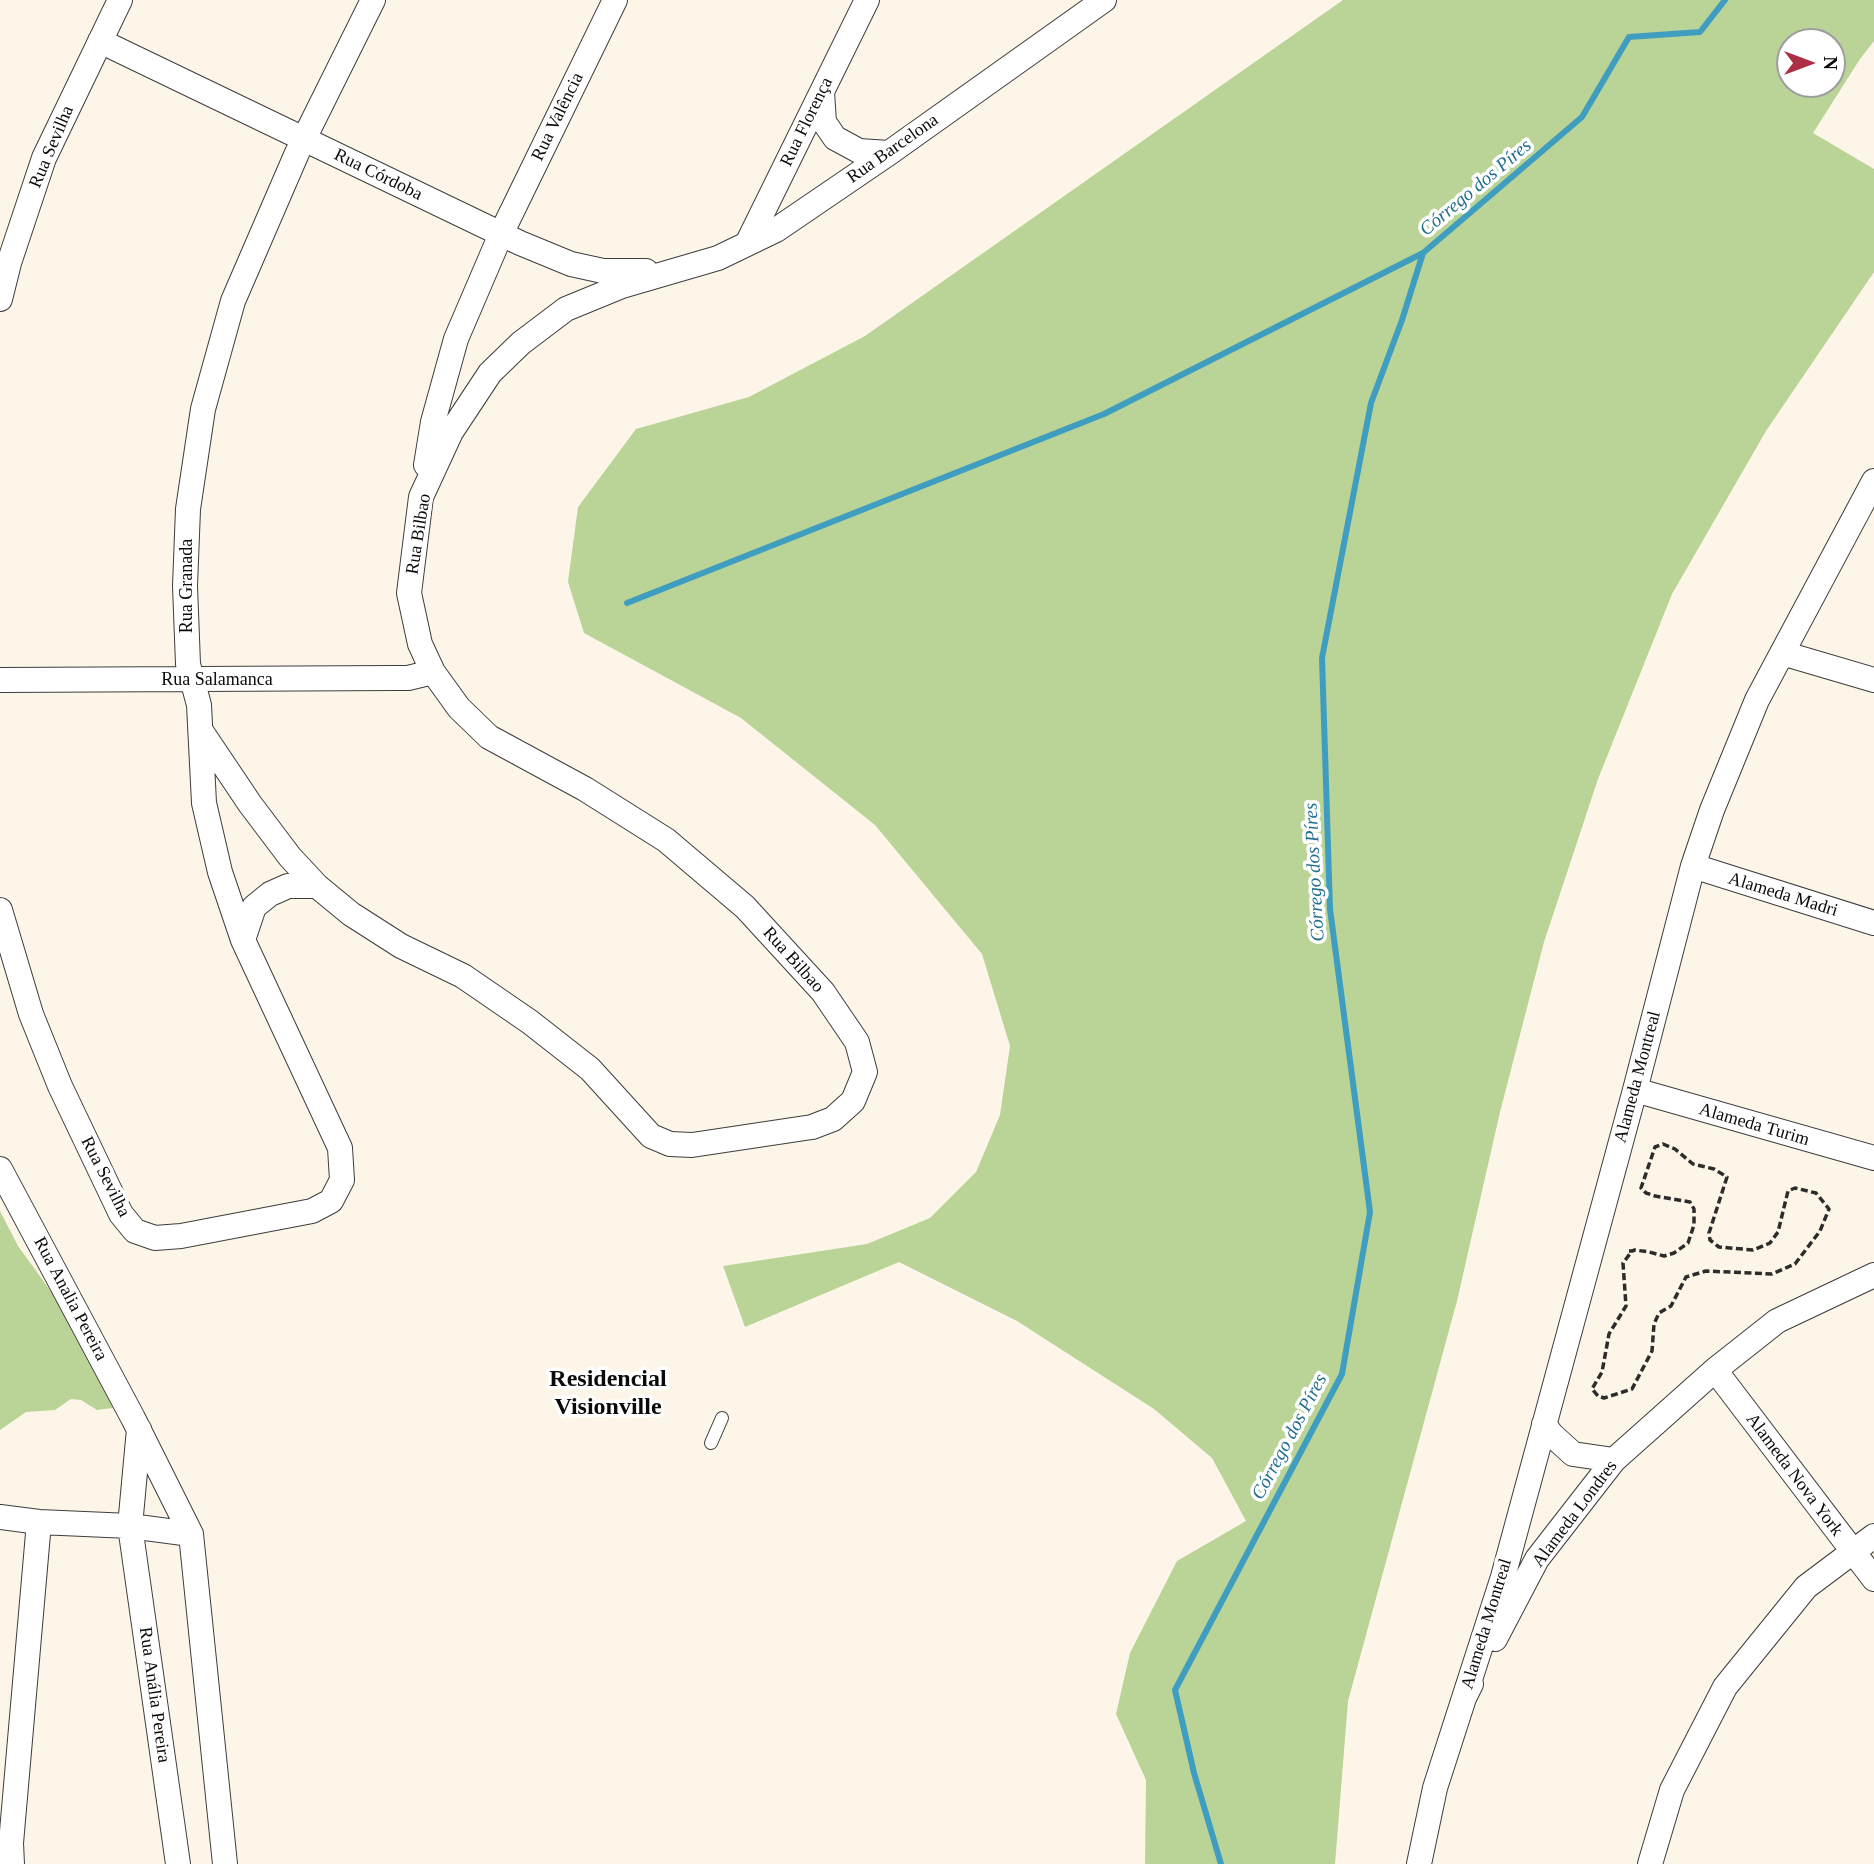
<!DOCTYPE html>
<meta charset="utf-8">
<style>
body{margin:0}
#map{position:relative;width:1874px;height:1864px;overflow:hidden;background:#fdf6e8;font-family:Georgia,serif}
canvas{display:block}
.north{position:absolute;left:1776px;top:28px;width:70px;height:70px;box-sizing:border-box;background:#fff;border:2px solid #9d9d9d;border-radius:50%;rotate:90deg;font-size:19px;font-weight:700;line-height:28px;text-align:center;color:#0a0a0a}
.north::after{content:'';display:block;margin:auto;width:24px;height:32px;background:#ac2f46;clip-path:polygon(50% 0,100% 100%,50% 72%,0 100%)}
</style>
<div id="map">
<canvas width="1874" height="1864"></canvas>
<div class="north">N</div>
</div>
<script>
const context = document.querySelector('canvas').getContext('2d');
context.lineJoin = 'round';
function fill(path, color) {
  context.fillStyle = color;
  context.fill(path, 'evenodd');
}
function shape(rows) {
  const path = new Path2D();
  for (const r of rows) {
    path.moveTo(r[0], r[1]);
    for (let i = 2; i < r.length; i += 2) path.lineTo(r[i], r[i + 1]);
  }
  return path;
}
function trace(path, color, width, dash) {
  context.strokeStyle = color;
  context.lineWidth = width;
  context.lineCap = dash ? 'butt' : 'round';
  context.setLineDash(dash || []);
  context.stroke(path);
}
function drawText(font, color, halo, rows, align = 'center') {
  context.font = font + ' Georgia,serif';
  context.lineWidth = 7;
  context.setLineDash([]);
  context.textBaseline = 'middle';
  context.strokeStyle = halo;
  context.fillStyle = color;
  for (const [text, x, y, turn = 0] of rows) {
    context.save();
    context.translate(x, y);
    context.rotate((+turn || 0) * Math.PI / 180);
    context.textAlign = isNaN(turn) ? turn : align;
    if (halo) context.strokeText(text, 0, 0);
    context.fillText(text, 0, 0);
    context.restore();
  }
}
fill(shape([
 [1343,0,1874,0,1874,41,1860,59,1813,133,1874,169,1874,272,1766,431,1672,594,1598,779,1544,942,1500,1112,1457,1301,1348,1701,1335,1864,1145,1864,1146,1780,1116,1714,1130,1653,1177,1561,1246,1521,1212,1458,1154,1409,1017,1321,899,1262,745,1327,723,1266,867,1244,930,1218,976,1172,1000,1115,1010,1046,982,954,875,825,741,718,584,633,568,582,578,507,636,429,749,397,865,336],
 [1832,42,1832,84,1790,84,1790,42],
 [0,1211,18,1246,76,1326,113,1408,97,1410,81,1400,71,1399,55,1410,26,1412,0,1430]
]), '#bad397');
trace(shape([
 [627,603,1104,414,1423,253],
 [1221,1864,1194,1773,1175,1690,1342,1374,1370,1212,1330,909,1322,658,1371,403,1402,320,1423,253,1582,117,1629,37,1700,32,1725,0]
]), '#3f9ec0', 6);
const lane = shape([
 [711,1443,722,1418]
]);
const street = shape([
 [100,41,520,243,571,264,603,271,646,271],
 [822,92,824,122,835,138,859,151,889,153],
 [747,244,867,0],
 [0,299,9,263,44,158,120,0],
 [426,465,433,422,456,339,501,234,615,0],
 [1782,653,1874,680],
 [0,680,395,678,408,678,433,672],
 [201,731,250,804,290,857,317,886,351,914,401,946,463,976,530,1022,590,1069,651,1136,670,1144,692,1145,812,1127,833,1119,853,1101,865,1072,857,1042,823,992,745,907,666,840,585,789,489,737,459,708,433,672,420,644,409,593,421,497,451,432,490,373,521,343,566,309,622,286,718,258,776,230,889,153,1104,0],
 [1693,866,1874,923],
 [0,910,31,1014,60,1086,121,1214,135,1231,155,1238,181,1236,312,1211,331,1201,342,1180,340,1148,243,940,220,872,204,803,199,705,188,664,185,586,188,509,203,409,233,301,297,153,373,0],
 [243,940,254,907,270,894,288,886,317,886],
 [1635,1090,1874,1158],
 [0,1169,133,1418,191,1534,225,1864],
 [1715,1370,1874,1579],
 [1544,1424,1551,1434,1573,1454,1614,1460],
 [139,1429,130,1526,178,1864],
 [0,1517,39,1522,130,1526,191,1534],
 [1495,1639,1537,1559,1614,1460,1715,1370,1777,1321,1874,1275],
 [1464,1698,1503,1577,1635,1090,1693,866,1712,810,1757,700,1874,481],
 [12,1864,11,1843,39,1522],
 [1419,1864,1435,1788,1464,1698,1471,1684],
 [1650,1864,1672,1790,1725,1687,1806,1587,1874,1536]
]);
trace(lane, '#3d3d3d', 14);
trace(street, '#3d3d3d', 26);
trace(shape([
 [1629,1251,1632,1251,1635,1250,1649,1252,1664,1256,1674,1253,1688,1243,1694,1225,1694,1209,1690,1202,1655,1196,1646,1193,1641,1188,1655,1147,1663,1144,1675,1149,1693,1164,1714,1169,1727,1177,1709,1233,1710,1240,1719,1247,1753,1250,1770,1243,1778,1232,1788,1191,1795,1188,1816,1193,1829,1209,1820,1231,1795,1264,1772,1274,1706,1271,1686,1277,1671,1306,1659,1313,1654,1324,1652,1351,1632,1389,1604,1398,1598,1396,1592,1389,1602,1372,1609,1334,1626,1306,1623,1263,1632,1251]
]), '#2c2c2c', 3.5, [7, 3.5]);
trace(lane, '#fff', 12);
trace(street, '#fff', 24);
drawText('18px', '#0a0a0a', '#fff', [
 ["Rua Valência",558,117,-64],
 ["Rua Florença",807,122,-64],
 ["Rua Sevilha",52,147,-67],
 ["Rua Barcelona",893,149,-35],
 ["Rua Córdoba",378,175,26],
 ["Rua Bilbao",419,534,-81],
 ["Rua Granada",187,586,-90],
 ["Rua Salamanca",217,680],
 ["Alameda Madri",1783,895,17],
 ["Rua Bilbao",793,960,48],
 ["Alameda Montreal",1638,1077,-75],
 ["Alameda Turim",1754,1125,16],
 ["Rua Sevilha",105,1177,63],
 ["Rua Analia Pereira",70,1299,62],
 ["Alameda Nova York",1794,1475,53],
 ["Alameda Londres",1575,1514,-53],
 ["Alameda Montreal",1487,1624,-73],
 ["Rua Anália Pereira",154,1695,82]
]);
drawText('italic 19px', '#1f6d8f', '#fff', [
 ["Córrego dos Píres",1476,188,-40],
 ["Córrego dos Píres",1315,872,-93],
 ["Córrego dos Píres",1290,1437,-62]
]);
drawText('bold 24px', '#0a0a0a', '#fff', [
 ["Residencial",608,1380],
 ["Visionville",608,1408]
]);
</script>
